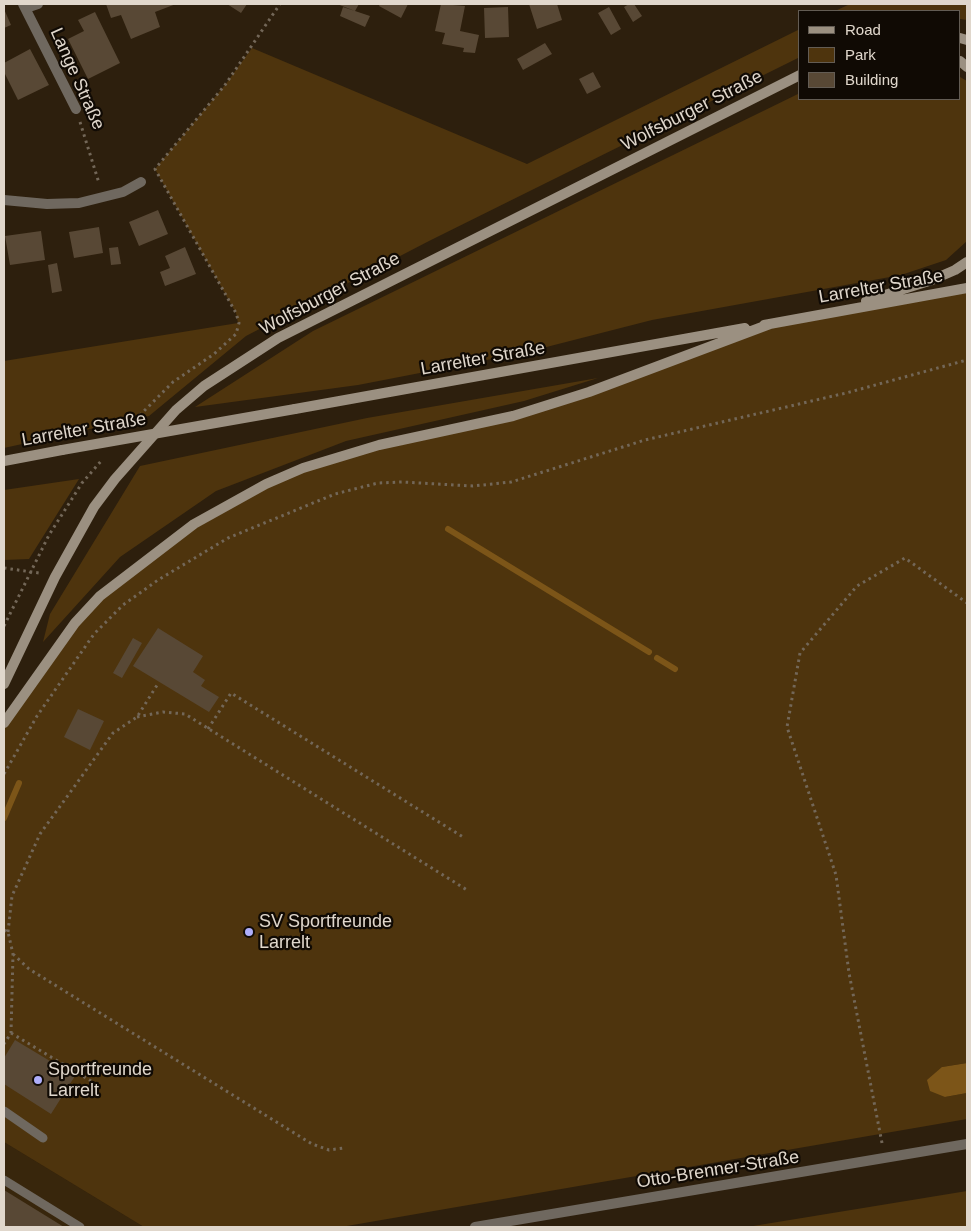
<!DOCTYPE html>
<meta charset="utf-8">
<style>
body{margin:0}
#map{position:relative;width:971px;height:1231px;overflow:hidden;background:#2d1f0d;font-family:Helvetica,sans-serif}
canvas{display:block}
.frame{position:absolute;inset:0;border:5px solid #e0d7cc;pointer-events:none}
.legend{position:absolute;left:798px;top:10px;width:162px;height:90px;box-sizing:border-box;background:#100a04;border:1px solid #635c54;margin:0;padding:6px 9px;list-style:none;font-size:15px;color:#e0d7cc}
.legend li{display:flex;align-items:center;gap:10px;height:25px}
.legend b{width:25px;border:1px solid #635c54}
</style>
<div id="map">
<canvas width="971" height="1231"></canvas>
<div class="frame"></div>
<ul class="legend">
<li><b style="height:6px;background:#9b9081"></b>Road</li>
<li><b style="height:14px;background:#4e340d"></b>Park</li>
<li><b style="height:14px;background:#584835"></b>Building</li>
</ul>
</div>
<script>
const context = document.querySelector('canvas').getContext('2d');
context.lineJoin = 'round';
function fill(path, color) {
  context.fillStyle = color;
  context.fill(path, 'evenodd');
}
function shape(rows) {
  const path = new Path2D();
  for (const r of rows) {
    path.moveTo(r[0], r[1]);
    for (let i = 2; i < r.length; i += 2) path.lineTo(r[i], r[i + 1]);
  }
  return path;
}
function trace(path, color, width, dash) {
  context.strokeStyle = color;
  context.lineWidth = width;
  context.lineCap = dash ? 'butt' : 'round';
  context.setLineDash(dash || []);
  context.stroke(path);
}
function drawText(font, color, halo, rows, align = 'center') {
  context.font = font + ' Helvetica,sans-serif';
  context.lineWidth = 4.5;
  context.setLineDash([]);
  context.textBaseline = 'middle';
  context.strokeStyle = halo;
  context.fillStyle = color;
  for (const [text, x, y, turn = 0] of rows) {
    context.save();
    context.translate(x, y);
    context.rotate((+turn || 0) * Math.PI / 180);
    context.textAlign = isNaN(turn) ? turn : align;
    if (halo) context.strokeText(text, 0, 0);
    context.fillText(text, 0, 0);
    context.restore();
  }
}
fill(shape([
 [4,1142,144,1227,4,1227]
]), '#38260c');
fill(shape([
 [850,4,967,4,967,20,960,19,960,11,835,11],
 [800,29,800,57,429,241,246,336,149,416,4,448,4,361,238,323,236,313,155,169,225,85,252,48,527,164],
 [960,77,967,81,967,241,946,260,901,275,652,320,523,353,358,385,195,407,313,331,800,93,800,99,960,99],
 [967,288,967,1063,942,1067,945,1097,967,1093,967,1119,341,1227,144,1227,4,1142,4,723,75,623,162,547,303,468,513,416,770,324],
 [598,378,524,401,346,441,216,491,120,557,43,642,50,614,140,466,367,418],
 [79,479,29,559,4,560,4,490],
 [967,1191,967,1227,747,1227]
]), '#4e340d');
fill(shape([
 [967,1063,967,1093,945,1097,930,1091,927,1080,942,1067]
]), '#7c5518');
trace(shape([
 [448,529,649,652],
 [657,658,675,669],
 [4,818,19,783]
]), '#7c5518', 6);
fill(shape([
 [106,4,176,4,155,12,160,27,131,39,121,15,111,18],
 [227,4,247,4,241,13],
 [337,4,359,4,355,11],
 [380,4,408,4,401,18,379,6],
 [441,4,465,6,460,31,479,35,475,53,463,52,464,48,442,44,445,33,435,31],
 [529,4,557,4,562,20,537,29],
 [629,4,634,4,642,16,633,22,624,7],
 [343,7,370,16,365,27,340,16],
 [508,7,509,37,485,38,484,8],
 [609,7,621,29,611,35,598,13],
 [4,9,11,25,4,28],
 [95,12,120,63,88,79,68,39,84,31,78,20],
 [545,43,552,54,523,70,517,59],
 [30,49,49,85,18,100,4,72,4,63],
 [593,72,601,87,587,94,579,79],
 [158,210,168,234,139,246,129,222],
 [99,227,103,253,74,258,69,232],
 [41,231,45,260,10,265,5,236],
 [118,247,121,264,111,265,109,248],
 [185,247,196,274,165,286,160,272,170,268,165,256],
 [57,263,62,291,52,293,48,265],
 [158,628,203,656,193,672,205,680,201,686,219,697,209,712,133,666],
 [133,638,142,643,122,678,113,673],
 [78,709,104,721,90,750,64,737],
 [15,1040,75,1076,51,1114,4,1084,4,1058],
 [4,1190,64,1227,4,1227]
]), '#584835');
trace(shape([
 [80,122,99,183],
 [135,420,173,382,214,354,236,334,239,323,236,313,155,169,225,85,280,4],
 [4,568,39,573],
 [4,626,49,535,82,483,102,460],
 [137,717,163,712,185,714,467,890],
 [208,729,231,693,463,837],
 [4,774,37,716,94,634,123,605,158,580,228,538,335,494,378,483,402,482,473,486,511,482,645,440,846,393,967,360],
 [4,930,8,932,13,954,11,1033,4,1044],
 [8,932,12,896,40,834,113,733,137,717,159,682],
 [13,954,29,969,312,1144,329,1150,344,1148],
 [11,1033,91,1081],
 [882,1143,849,973,836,875,787,727,800,653,857,586,905,558,967,603]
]), '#736758', 3, [2.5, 4]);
trace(shape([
 [4,1111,43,1138],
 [4,1180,80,1227]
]), '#6f685f', 9);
trace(shape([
 [23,4,76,109],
 [26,8,38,4],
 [4,200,47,204,79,203,123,192,141,182],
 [475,1227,967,1144]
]), '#6f685f', 10);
trace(shape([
 [960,38,967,40],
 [960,61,967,67],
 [866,301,932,280,955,270,967,262],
 [764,325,967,288],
 [295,409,745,328],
 [4,461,62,450],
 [4,684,55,577,94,507,115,479,176,410,204,386,278,338,800,75],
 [4,723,75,623,100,596,194,524,266,484,303,468,379,445,513,416,589,392,770,324]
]), '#9b9081', 10);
trace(shape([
 [62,450,295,409]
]), '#9b9081', 10);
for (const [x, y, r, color] of [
 [249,932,5,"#aeaefa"],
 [38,1080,5,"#aeaefa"]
]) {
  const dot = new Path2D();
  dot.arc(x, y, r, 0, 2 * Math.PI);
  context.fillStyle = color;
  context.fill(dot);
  trace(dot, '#100a04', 2);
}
drawText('18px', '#e0d7cc', '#100a04', [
 ["Lange Straße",77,79,66],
 ["Wolfsburger Straße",692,111,-27],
 ["Larrelter Straße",881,287,-10],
 ["Wolfsburger Straße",330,294,-28],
 ["Larrelter Straße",483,359,-10],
 ["Larrelter Straße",84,430,-10],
 ["Otto-Brenner-Straße",718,1170,-9]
]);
drawText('18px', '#e0d7cc', '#100a04', [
 ["SV Sportfreunde",259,922],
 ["Larrelt",259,943],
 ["Sportfreunde",48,1070],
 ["Larrelt",48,1091]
], 'left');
</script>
